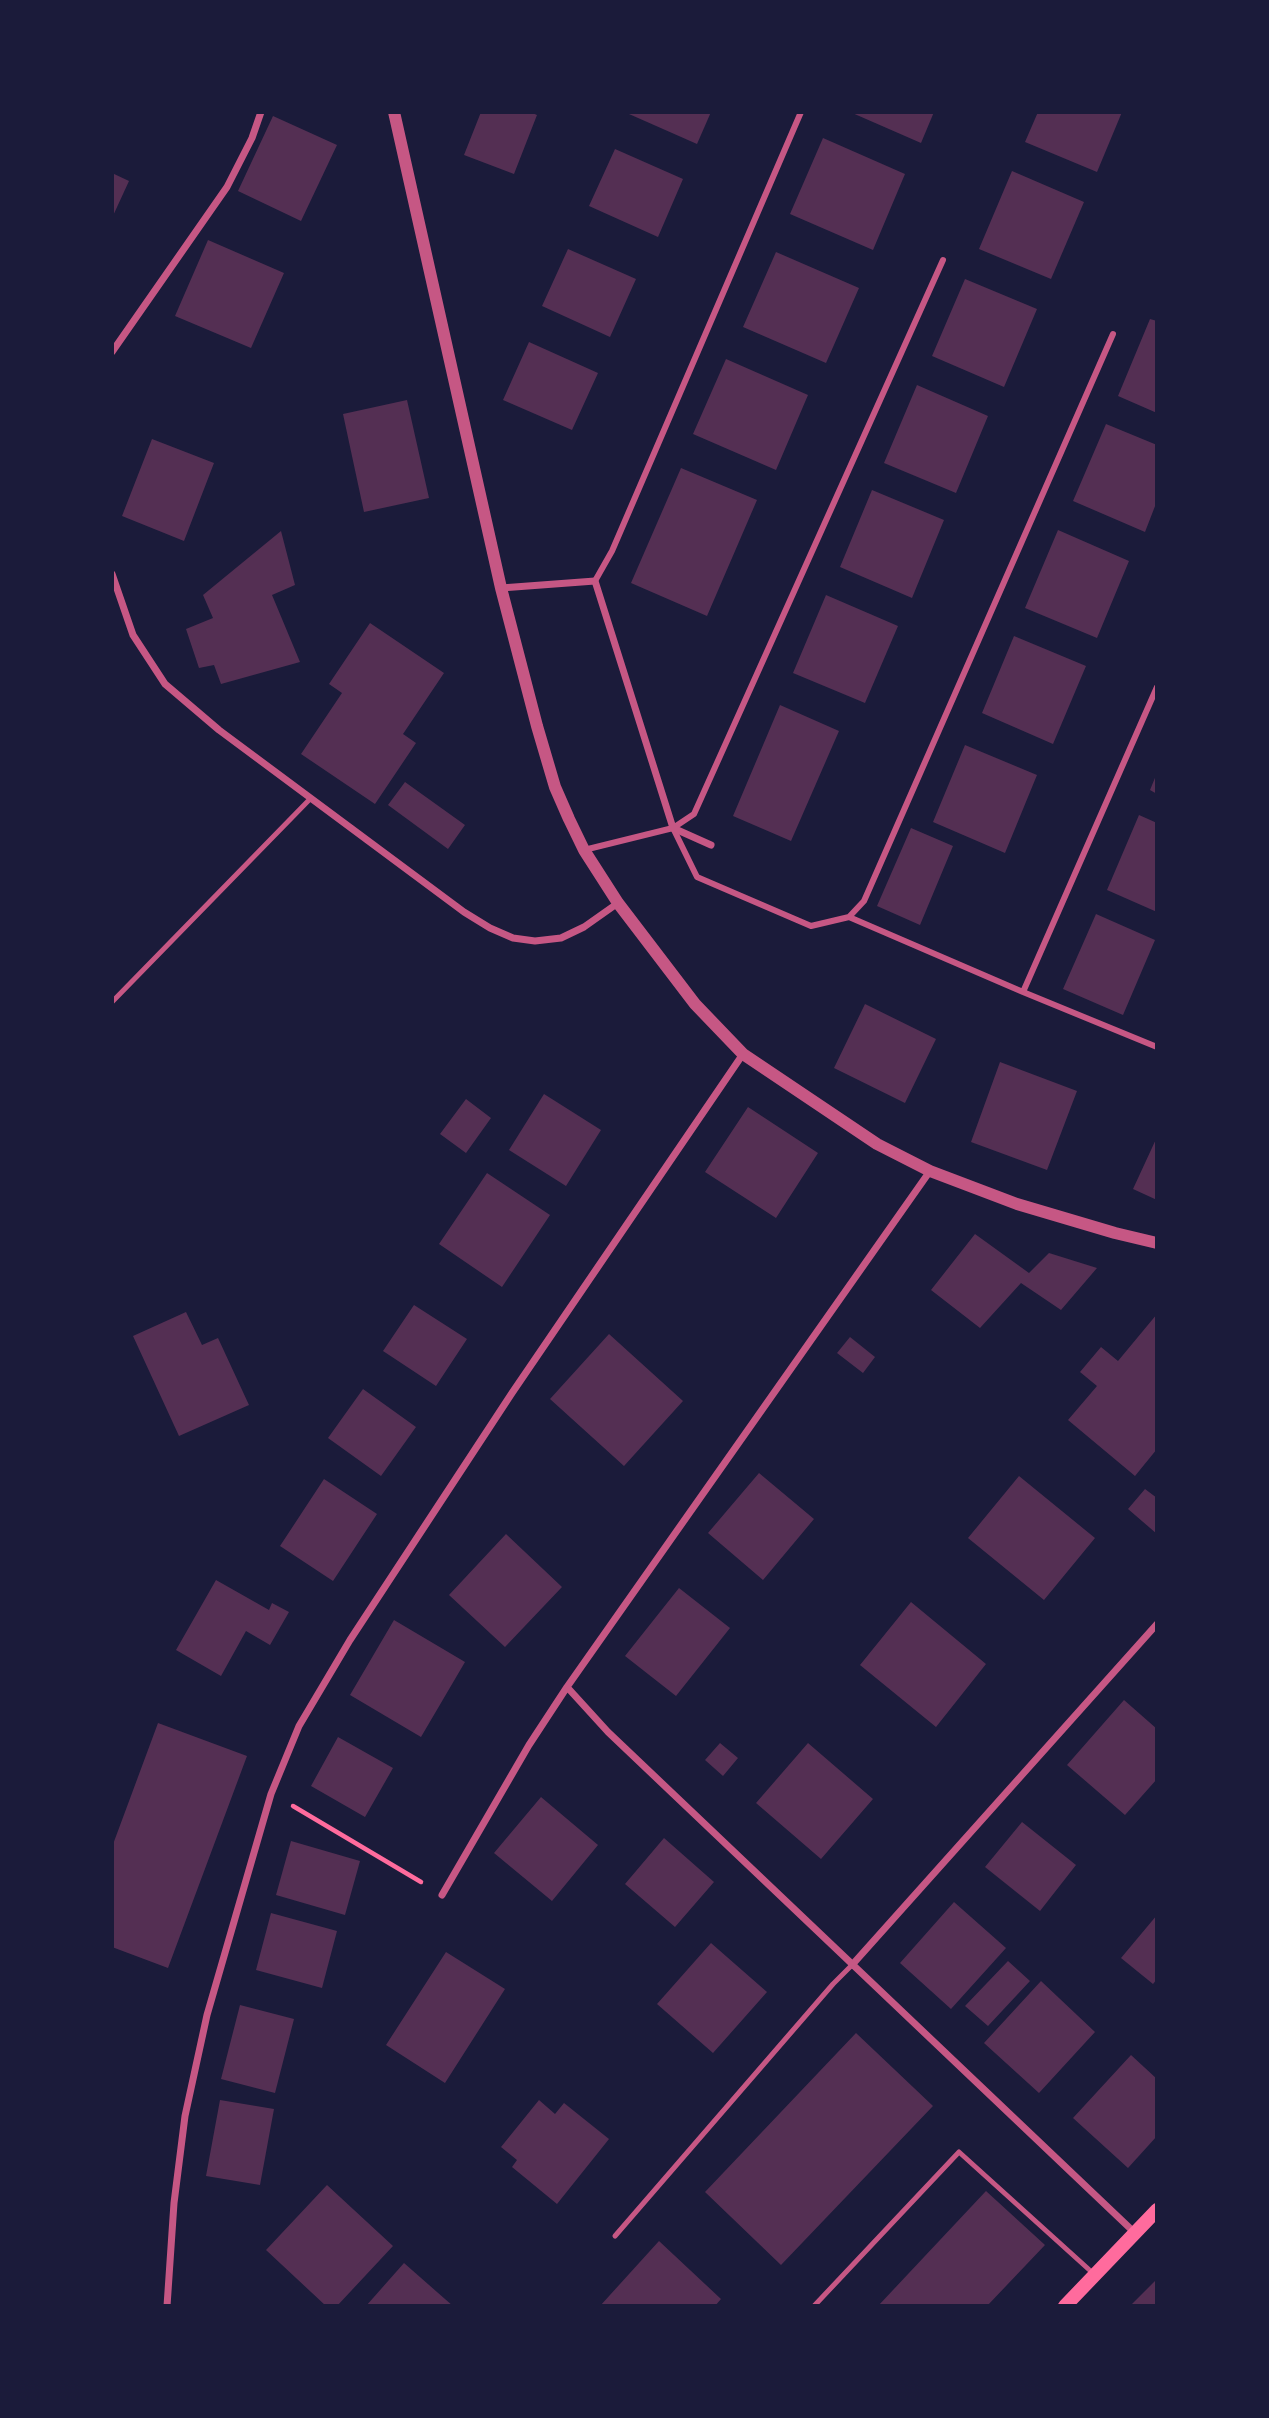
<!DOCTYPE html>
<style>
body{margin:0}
#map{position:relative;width:1269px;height:2418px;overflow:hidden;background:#1b1b3a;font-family:Ubuntu,sans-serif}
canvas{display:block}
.frame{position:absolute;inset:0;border:114px solid #1b1b3a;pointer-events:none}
</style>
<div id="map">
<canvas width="1269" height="2418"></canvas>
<div class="frame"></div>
</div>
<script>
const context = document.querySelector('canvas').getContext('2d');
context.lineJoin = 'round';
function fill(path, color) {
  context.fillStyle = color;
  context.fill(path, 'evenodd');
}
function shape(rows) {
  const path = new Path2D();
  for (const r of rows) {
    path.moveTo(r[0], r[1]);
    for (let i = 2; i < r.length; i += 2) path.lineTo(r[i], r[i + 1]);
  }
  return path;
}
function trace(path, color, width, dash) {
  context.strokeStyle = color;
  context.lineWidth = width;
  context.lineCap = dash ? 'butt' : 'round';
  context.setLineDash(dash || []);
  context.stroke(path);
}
fill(shape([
 [481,112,530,112,537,115,514,174,464,155],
 [630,112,711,112,697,144,629,114],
 [850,112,934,112,921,143],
 [1038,112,1122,112,1097,172,1025,142],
 [273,116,337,145,301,221,238,191],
 [823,138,905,174,873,250,790,214],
 [615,149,683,179,658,237,589,206],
 [1012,171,1084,202,1051,279,979,249],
 [112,173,129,181,112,218],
 [208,240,284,273,251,348,175,316],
 [568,249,636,279,610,337,542,306],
 [776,252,859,288,826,363,743,327],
 [965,279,1037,309,1004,387,932,356],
 [1150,319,1157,321,1157,413,1118,396],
 [529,342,598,373,572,430,503,400],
 [726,359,808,395,776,470,693,434],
 [917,385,988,416,956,493,884,463],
 [407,400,429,498,364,512,343,414],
 [1106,424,1157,445,1157,501,1145,532,1073,501],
 [152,439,214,463,184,541,122,516],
 [681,468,757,500,707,616,631,583],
 [872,490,944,520,912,598,840,567],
 [1058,530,1129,561,1097,638,1025,608],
 [281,531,295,585,272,595,300,662,221,684,214,665,199,668,186,629,213,618,203,595],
 [826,595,898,626,865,703,793,673],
 [370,623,444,673,403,734,416,743,375,804,301,754,342,693,329,684],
 [1014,636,1086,666,1053,744,982,713],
 [780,705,839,731,791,841,733,816],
 [965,745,1037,775,1005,853,933,822],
 [1157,773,1157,794,1150,790],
 [405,782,465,825,448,849,388,805],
 [1139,815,1157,823,1157,912,1107,890],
 [911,828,953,846,920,925,877,906],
 [1096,914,1155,940,1123,1015,1063,989],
 [865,1004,936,1039,905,1103,834,1068],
 [1000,1062,1077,1091,1047,1170,971,1142],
 [544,1094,601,1130,566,1186,509,1150],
 [466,1099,491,1118,466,1153,440,1134],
 [748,1107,818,1153,776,1218,705,1172],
 [1157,1137,1157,1200,1133,1189],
 [487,1173,550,1215,502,1287,439,1244],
 [975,1234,1029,1273,1049,1253,1097,1268,1061,1310,1021,1283,980,1328,931,1290],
 [414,1305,467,1339,436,1386,383,1351],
 [186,1312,202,1345,218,1338,249,1405,179,1436,133,1336],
 [1157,1314,1157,1449,1135,1476,1068,1420,1097,1386,1080,1372,1101,1347,1118,1361],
 [609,1334,683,1401,624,1466,550,1399],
 [850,1337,875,1357,863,1373,837,1353],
 [363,1389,416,1427,381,1476,328,1438],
 [759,1473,814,1519,763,1580,708,1533],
 [1019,1476,1095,1538,1044,1600,968,1538],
 [324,1479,377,1514,333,1581,280,1546],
 [1145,1489,1157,1498,1157,1534,1128,1509],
 [506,1534,562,1587,505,1647,449,1595],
 [216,1580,269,1610,272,1603,289,1612,270,1645,246,1631,221,1676,176,1650],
 [679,1588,730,1628,676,1696,625,1656],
 [911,1602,986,1664,936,1727,860,1665],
 [394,1620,465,1662,421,1737,350,1695],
 [1124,1700,1157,1729,1157,1779,1125,1815,1067,1765],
 [158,1723,247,1756,168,1968,112,1947,112,1847],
 [338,1737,393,1768,365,1817,311,1786],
 [720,1743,738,1758,723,1776,705,1760],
 [808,1743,873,1799,821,1859,756,1803],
 [541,1797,598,1845,552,1901,494,1853],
 [1022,1822,1076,1865,1040,1911,985,1867],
 [664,1838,714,1882,675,1927,625,1884],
 [291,1841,360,1861,345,1915,276,1895],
 [954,1902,1006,1948,951,2009,900,1963],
 [271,1913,337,1931,322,1988,256,1970],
 [1157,1915,1157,1979,1153,1984,1121,1958],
 [711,1943,767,1992,713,2053,657,2004],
 [446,1952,505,1989,445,2083,386,2045],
 [1008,1961,1030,1981,988,2026,965,2006],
 [1041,1981,1095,2032,1039,2093,984,2043],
 [240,2005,294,2019,275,2093,221,2079],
 [856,2033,933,2106,781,2265,705,2192],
 [1131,2055,1157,2079,1157,2136,1128,2168,1073,2118],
 [220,2100,274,2109,260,2185,206,2176],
 [539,2100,555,2114,564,2103,609,2139,557,2204,512,2167,517,2160,501,2147],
 [327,2185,393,2246,337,2306,326,2306,266,2250],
 [986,2191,1045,2245,987,2306,878,2306],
 [659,2241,721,2299,715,2306,600,2306],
 [404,2263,437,2292,453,2306,366,2306],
 [1157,2279,1157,2306,1130,2306]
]), '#542f53');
trace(shape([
 [293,1806,421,1882]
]), '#ff6b9d', 4.5);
trace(shape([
 [112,1002,310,799],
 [615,2236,833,1984,852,1965],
 [814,2306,959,2152,1095,2275]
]), '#c65784', 5);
trace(shape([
 [595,581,612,551,801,112],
 [673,828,694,814,943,260],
 [584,850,673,828,697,877,811,926,849,917,1023,992,1157,687],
 [849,917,864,901,1113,334],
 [1023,992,1157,1047]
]), '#c65784', 6);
trace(shape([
 [112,352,227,187,252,138,261,112],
 [112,574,133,635,165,684,219,730,464,912,490,928,513,938,535,941,561,938,584,927,618,903],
 [501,588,595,581,673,828,711,845],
 [567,1687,608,1732,1135,2233],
 [442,1895,529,1745,567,1687,930,1171],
 [852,1965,1157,1624],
 [167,2306,174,2203,185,2116,207,2015,271,1794,299,1726,350,1640,512,1393,743,1054]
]), '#c65784', 7);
trace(shape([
 [394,112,501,588,537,726,555,787,569,819,584,850,618,903,695,1004,743,1054,877,1144,930,1171,1017,1204,1115,1233,1157,1243]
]), '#c65784', 12);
trace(shape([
 [1065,2306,1157,2210]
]), '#ff6b9d', 14);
</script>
